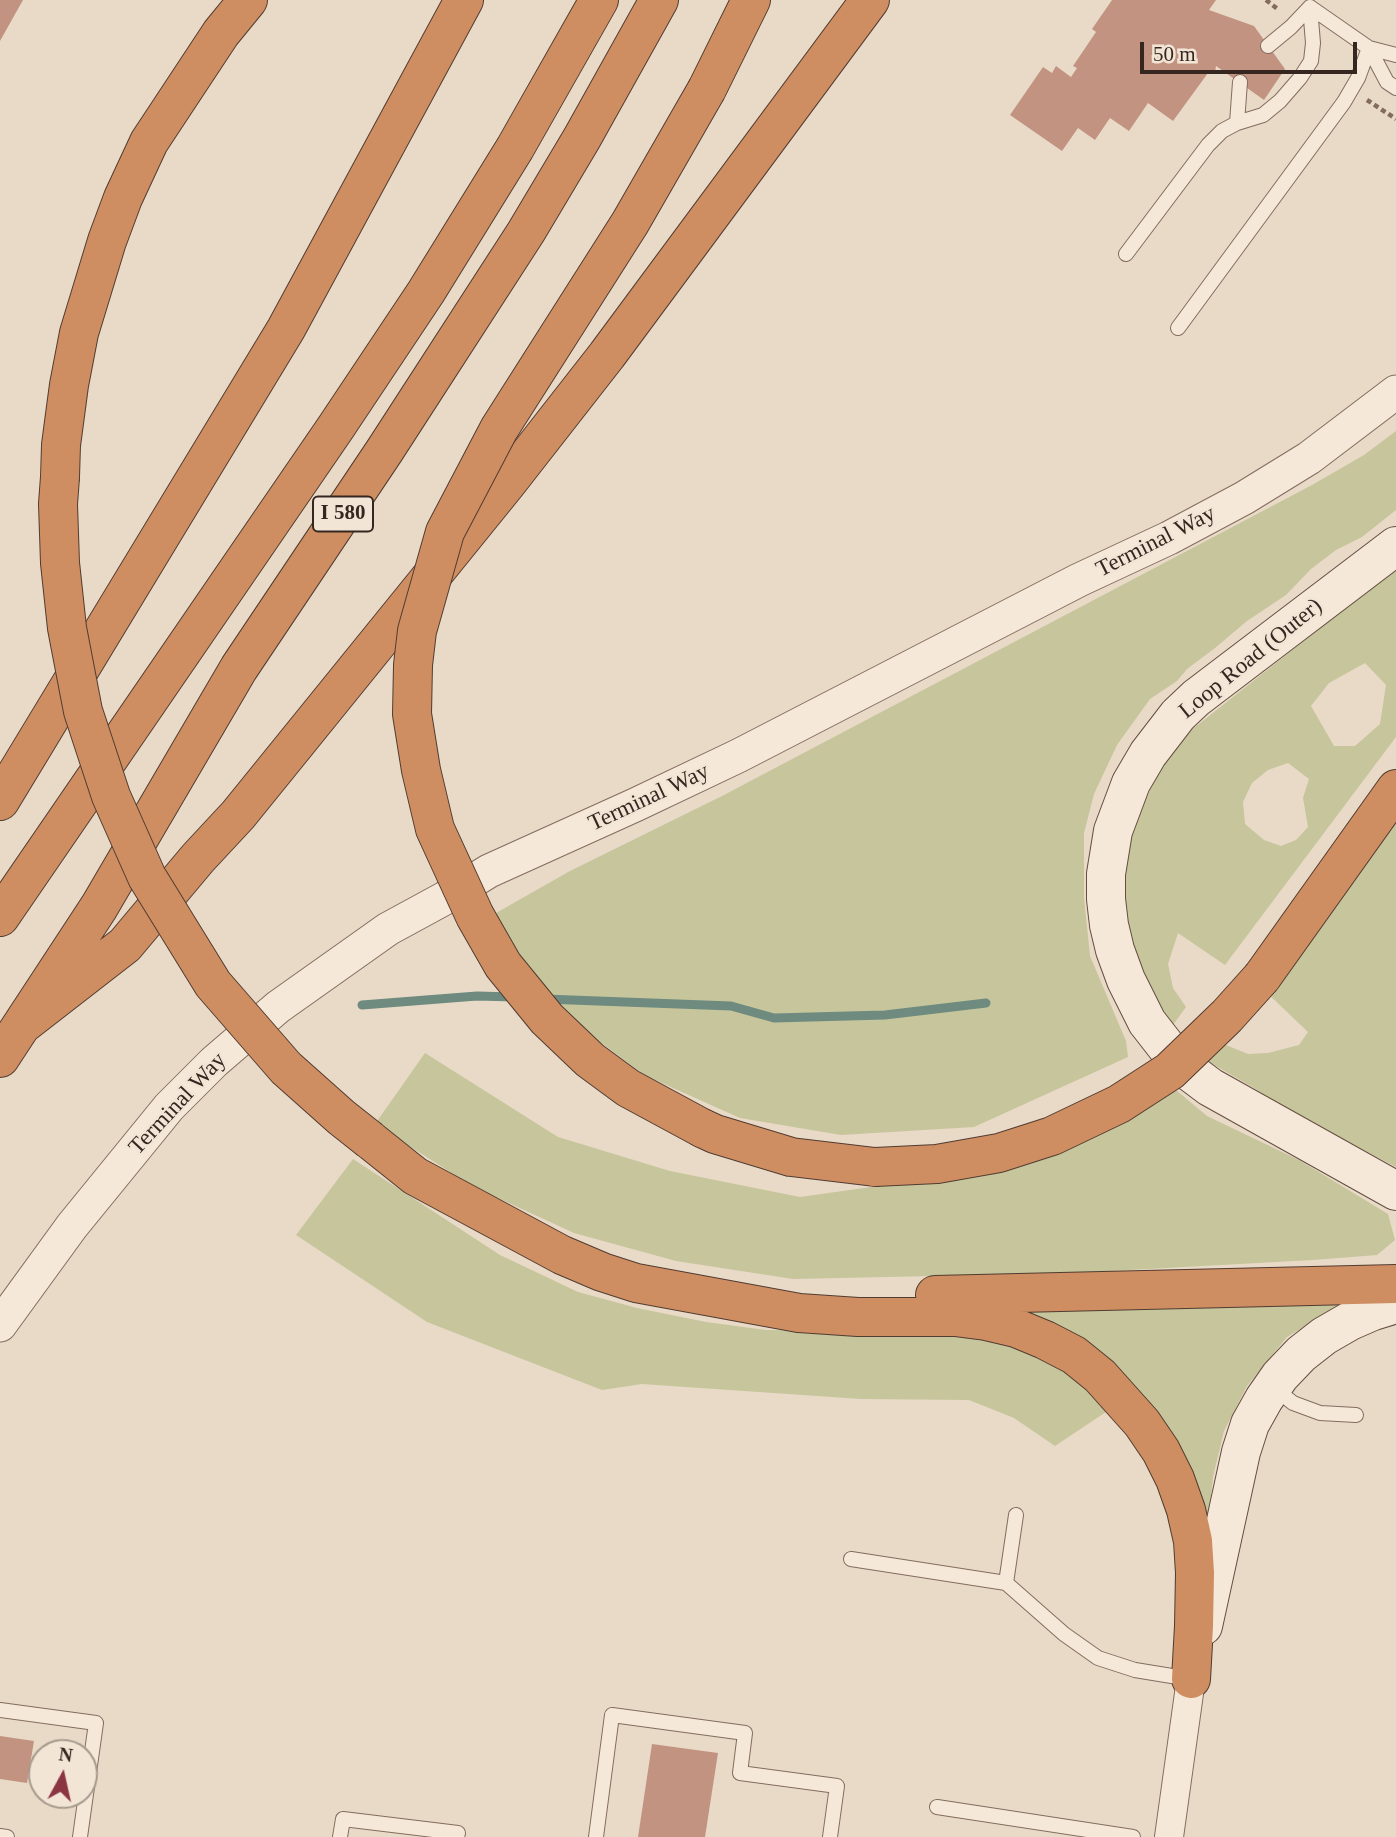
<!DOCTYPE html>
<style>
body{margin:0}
#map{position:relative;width:1396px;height:1837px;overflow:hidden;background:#e9dac7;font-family:"Times New Roman",serif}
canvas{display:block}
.north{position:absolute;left:28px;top:1739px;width:70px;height:70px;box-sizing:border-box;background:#f2e5d6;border:2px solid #a6998d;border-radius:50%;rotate:8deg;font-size:19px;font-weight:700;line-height:28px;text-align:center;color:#352720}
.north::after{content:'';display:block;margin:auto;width:24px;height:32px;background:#8b3543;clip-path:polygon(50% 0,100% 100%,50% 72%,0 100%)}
.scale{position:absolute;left:1140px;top:42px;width:217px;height:32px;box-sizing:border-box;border:4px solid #352720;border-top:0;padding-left:9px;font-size:21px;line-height:24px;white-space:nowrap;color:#352720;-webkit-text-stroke:5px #f2e5d6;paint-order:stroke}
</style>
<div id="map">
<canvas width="1396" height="1837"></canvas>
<div class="north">N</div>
<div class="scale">50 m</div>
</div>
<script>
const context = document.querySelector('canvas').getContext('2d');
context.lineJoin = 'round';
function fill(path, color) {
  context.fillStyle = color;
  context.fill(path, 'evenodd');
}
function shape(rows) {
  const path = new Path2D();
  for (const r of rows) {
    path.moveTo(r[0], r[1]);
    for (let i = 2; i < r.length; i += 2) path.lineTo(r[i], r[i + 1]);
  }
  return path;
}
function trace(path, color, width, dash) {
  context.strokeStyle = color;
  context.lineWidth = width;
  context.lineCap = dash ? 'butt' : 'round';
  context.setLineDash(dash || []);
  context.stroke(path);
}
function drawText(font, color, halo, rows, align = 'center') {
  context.font = font + ' "Times New Roman",serif';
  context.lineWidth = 5;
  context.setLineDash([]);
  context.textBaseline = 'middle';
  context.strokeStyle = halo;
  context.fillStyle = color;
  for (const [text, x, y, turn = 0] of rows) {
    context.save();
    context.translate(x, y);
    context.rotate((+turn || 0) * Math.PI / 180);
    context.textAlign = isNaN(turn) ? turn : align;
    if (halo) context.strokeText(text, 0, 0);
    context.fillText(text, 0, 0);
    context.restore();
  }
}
fill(shape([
 [1396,431,1396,510,1362,537,1336,550,1311,569,1286,595,1247,621,1215,648,1187,669,1177,681,1150,699,1117,745,1094,794,1084,833,1084,898,1090,956,1126,1041,1128,1057,974,1127,841,1135,740,1118,644,1075,579,1026,511,953,489,917,570,871,722,796,1312,485,1364,455],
 [1396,568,1396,737,1225,965,1178,933,1168,964,1173,988,1186,1007,1173,1025,1164,1012,1138,968,1123,907,1125,857,1138,814,1161,769,1190,731],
 [1365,663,1386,685,1380,724,1355,746,1334,746,1311,706,1329,683],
 [1288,763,1309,779,1303,798,1308,827,1296,840,1281,846,1264,840,1245,824,1243,802,1252,783,1268,770],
 [1396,807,1396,1167,1293,1113,1254,1088,1202,1058,1221,1043,1248,1054,1268,1053,1299,1045,1308,1032,1263,989],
 [425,1053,558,1137,670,1171,800,1197,942,1177,1170,1085,1207,1116,1299,1160,1388,1214,1395,1240,1377,1255,1313,1260,1075,1273,793,1279,676,1261,574,1233,472,1186,375,1124],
 [353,1159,500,1255,578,1292,637,1308,706,1322,766,1330,859,1331,931,1328,1013,1344,1048,1361,1085,1385,1109,1410,1055,1446,1014,1418,969,1400,861,1399,642,1384,602,1390,427,1322,296,1235],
 [1353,1297,1287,1337,1247,1386,1224,1431,1213,1477,1207,1533,1193,1487,1015,1312]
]), '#c6c59c');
trace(shape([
 [545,999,731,1006,774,1018,885,1015,986,1003],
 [362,1005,477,996,514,997]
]), '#6f8b80', 9);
fill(shape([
 [0,0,23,0,0,41],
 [1112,0,1216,0,1209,10,1254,26,1285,69,1264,100,1216,66,1215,74,1208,73,1173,121,1148,103,1129,131,1110,118,1095,140,1078,128,1062,151,1010,115,1043,67,1052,73,1056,66,1071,77,1077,68,1073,66,1096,32,1092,29],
 [0,1736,34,1741,27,1783,0,1779],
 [652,1744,718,1753,705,1837,638,1837]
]), '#c39381');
const service = shape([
 [1310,7,1369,48,1396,55],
 [1268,46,1291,27,1310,7],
 [1369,48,1387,82,1396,88],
 [1237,123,1240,82],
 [1126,254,1208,145,1222,131,1237,123,1263,115,1280,101,1300,78,1311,61,1313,43,1310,7],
 [1178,328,1344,102,1358,78,1369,48],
 [1273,1387,1293,1403,1320,1413,1356,1415],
 [851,1559,1006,1583,1064,1634,1098,1658,1135,1670,1190,1679],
 [1006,1583,1016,1515],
 [0,1710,96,1723,80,1837],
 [937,1807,1133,1837],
 [0,1836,7,1837],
 [340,1837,343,1819,458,1833,457,1837],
 [596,1837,612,1715,745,1733,740,1773,837,1786,830,1837]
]);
const minor = shape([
 [1169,1837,1191,1679]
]);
const tertiary = shape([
 [0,1325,72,1226,169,1107,214,1062,278,1007,388,929,445,898,489,871,635,805,738,756,1079,580,1169,538,1244,498,1309,458,1396,392]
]);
const secondary = shape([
 [1396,546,1196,698,1178,715,1148,754,1131,783,1113,831,1106,874,1106,899,1109,925,1115,950,1126,980,1147,1022,1172,1054,1190,1072,1210,1087,1396,1191],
 [1203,1626,1241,1452,1250,1424,1264,1399,1280,1376,1301,1354,1324,1336,1350,1321,1373,1311,1396,1304]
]);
const motorway = shape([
 [707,89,751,0],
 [60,477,61,445,69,385,79,333,107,241,123,198,149,142,221,33,248,0],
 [0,801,286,329,464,0],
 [0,917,336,427,426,292,515,148,599,0],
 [1262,977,1396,789],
 [22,1025,125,945,198,858,238,815,507,483,607,355,870,0],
 [0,1058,99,907,239,668,385,450,526,232,582,138,659,0],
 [702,1128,715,1134,791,1157,875,1167],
 [370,1140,415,1176,562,1255,602,1272,636,1283,799,1313,858,1317,955,1317,986,1321,1016,1328,1045,1340,1074,1355,1100,1376,1142,1423,1161,1451,1175,1479,1186,1510,1193,1541,1195,1573,1194,1626,1191,1679],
 [935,1295,1396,1284]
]);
trace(service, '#836c5e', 16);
trace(minor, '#836c5e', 30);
trace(tertiary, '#836c5e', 35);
trace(secondary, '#654e41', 40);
trace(motorway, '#513c32', 40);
trace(shape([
 [1266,0,1279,10],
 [1367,100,1396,119]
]), '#836c5e', 4.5, [5, 3.5]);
trace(service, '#f5e8d9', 14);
trace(minor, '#f5e8d9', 28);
trace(tertiary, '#f5e8d9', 33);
trace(secondary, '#f5e8d9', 38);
trace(motorway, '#cf8e61', 38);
const motorwayBridge = shape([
 [60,477,58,504,60,563,67,628,83,711,111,796,147,877,213,984,286,1068,341,1117,370,1140],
 [702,1128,628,1088,590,1060,547,1019,503,965,475,916,435,829,421,770,412,714,413,665,417,631,445,532,499,429,630,223,707,89],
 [875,1167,937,1164,999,1153,1052,1136,1119,1104,1170,1071,1227,1016,1262,977]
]);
trace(motorwayBridge, '#513c32', 40, []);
trace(motorwayBridge, '#cf8e61', 38);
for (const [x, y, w] of [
 [343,514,60]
]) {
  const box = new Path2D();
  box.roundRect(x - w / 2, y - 17.5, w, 35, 5);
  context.fillStyle = '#f2e5d6';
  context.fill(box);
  trace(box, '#352720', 2);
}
drawText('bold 21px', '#352720', null, [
 ["I 580",343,514]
]);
drawText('23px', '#352720', '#f2e5d6', [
 ["Terminal Way",1156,542,-27],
 ["Loop Road (Outer)",1251,659,-39],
 ["Terminal Way",649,798,-25],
 ["Terminal Way",178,1104,-47]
]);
</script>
